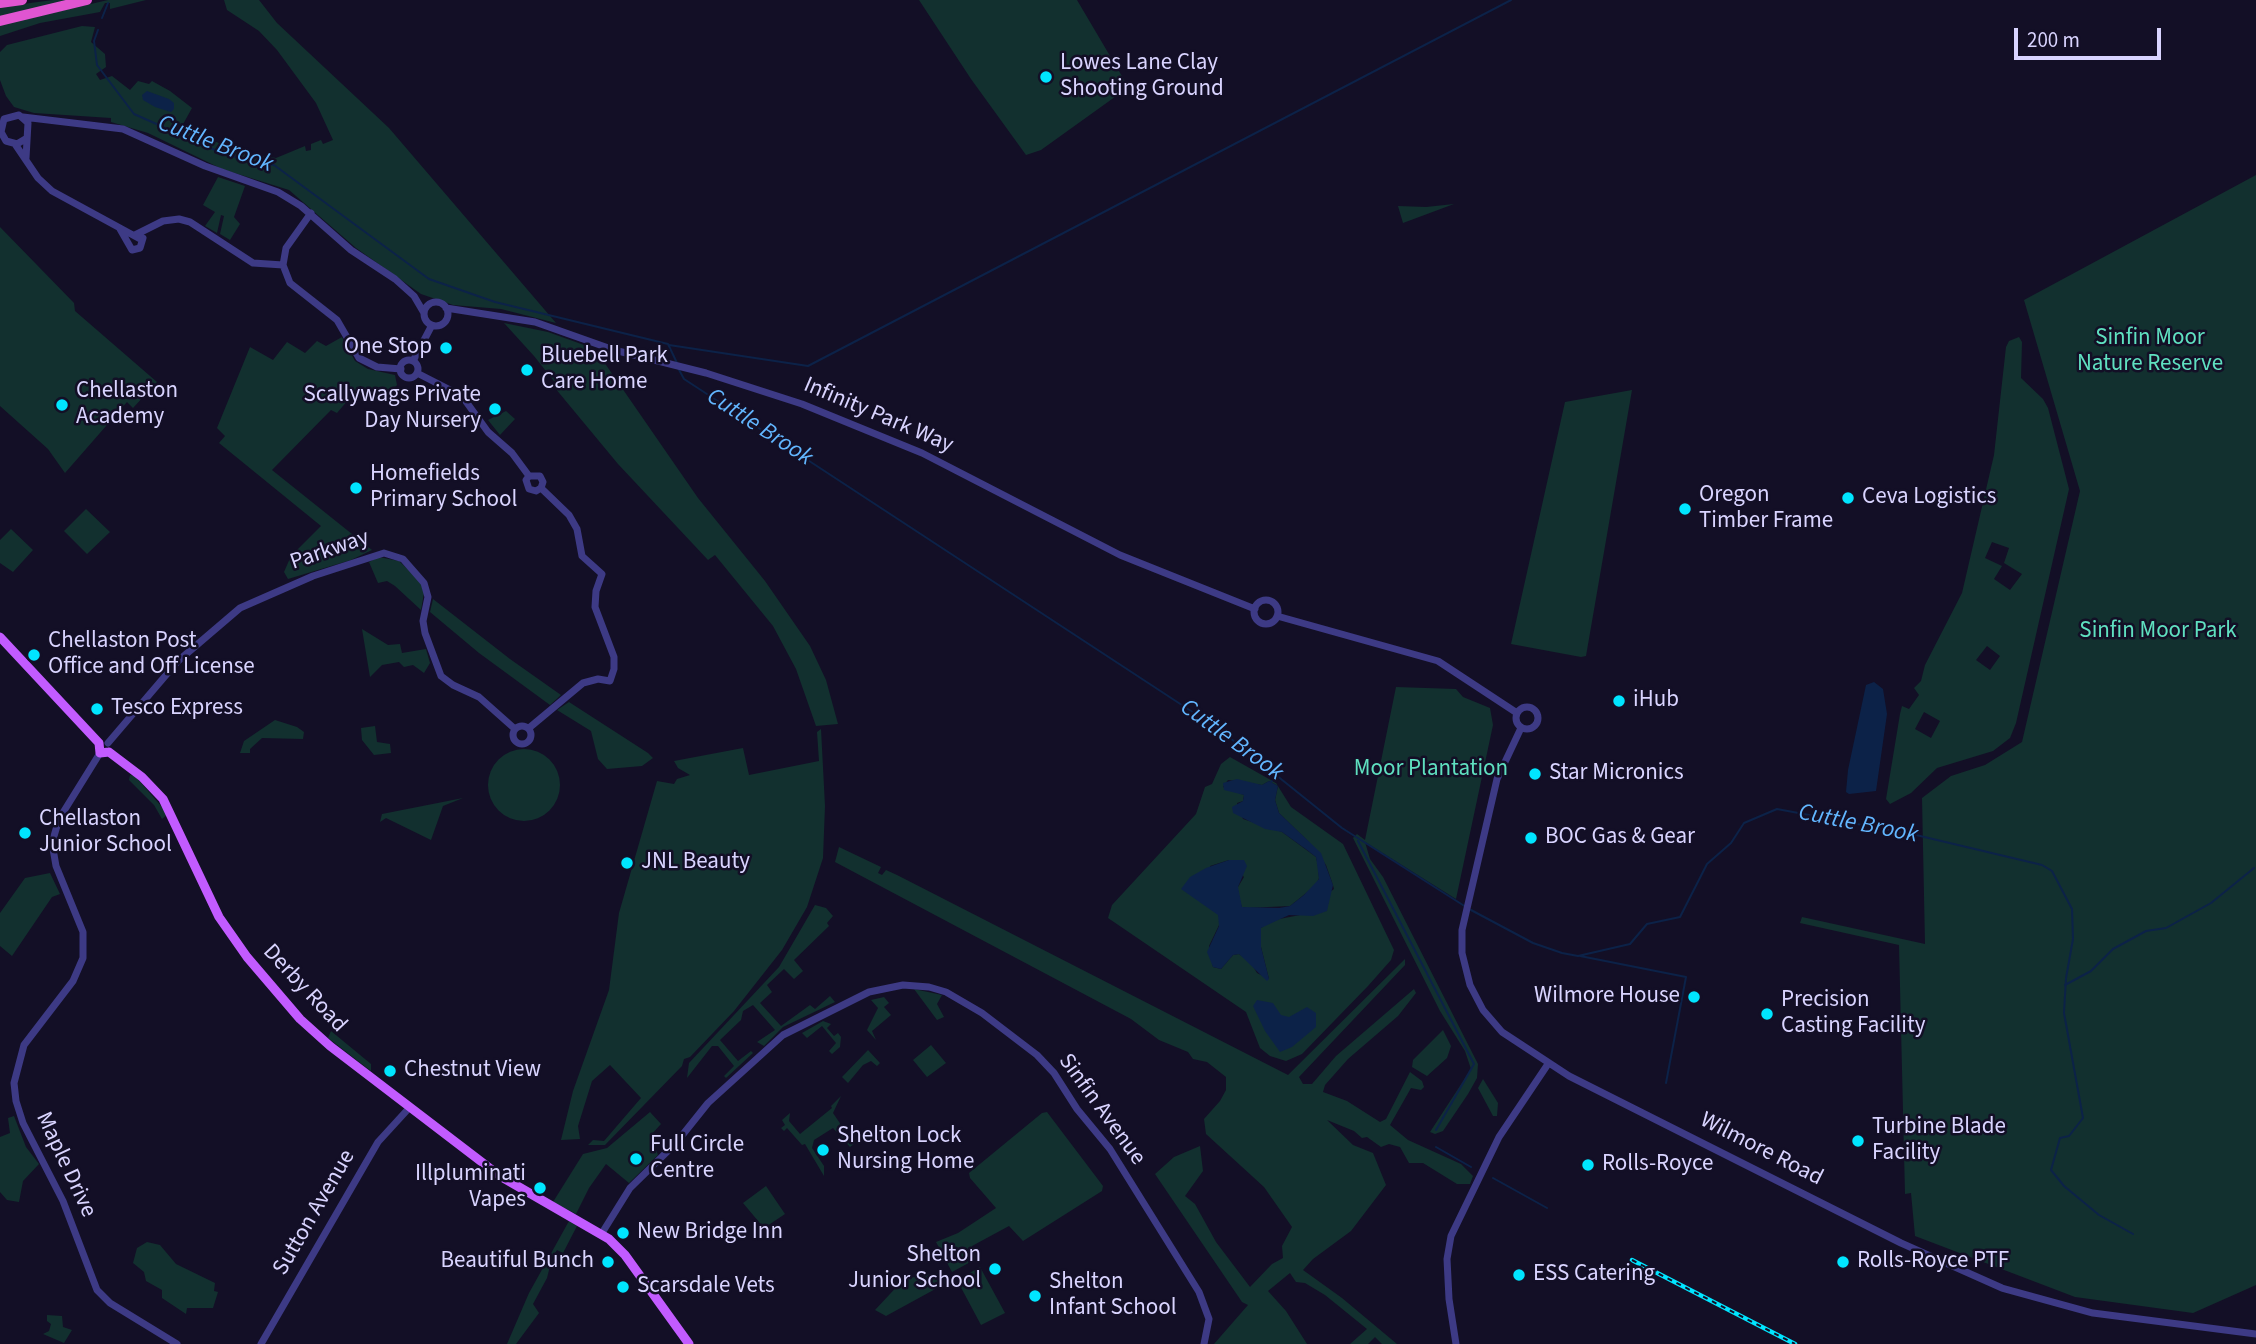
<!DOCTYPE html>
<style>
body{margin:0}
#map{position:relative;width:2256px;height:1344px;overflow:hidden;background:#130f26;font-family:"Source Sans 3",sans-serif}
canvas{display:block}
.scale{position:absolute;left:2014px;top:28px;width:147px;height:32px;box-sizing:border-box;border:4px solid #d9d4ff;border-top:0;padding-left:9px;font-size:21px;line-height:24px;white-space:nowrap;color:#d9d4ff;-webkit-text-stroke:5px #130f26;paint-order:stroke}
</style>
<div id="map">
<canvas width="2256" height="1344"></canvas>
<div class="scale">200 m</div>
</div>
<script>
const context = document.querySelector('canvas').getContext('2d');
context.lineJoin = 'round';
function fill(path, color) {
  context.fillStyle = color;
  context.fill(path, 'evenodd');
}
function shape(rows) {
  const path = new Path2D();
  for (const r of rows) {
    if (r.length === 3) {
      path.moveTo(r[0] + r[2], r[1]);
      path.arc(r[0], r[1], r[2], 0, 2 * Math.PI);
      continue;
    }
    path.moveTo(r[0], r[1]);
    for (let i = 2; i < r.length; i += 2) path.lineTo(r[i], r[i + 1]);
  }
  return path;
}
function trace(path, color, width, dash) {
  context.strokeStyle = color;
  context.lineWidth = width;
  context.lineCap = dash ? 'butt' : 'round';
  context.setLineDash(dash || []);
  context.stroke(path);
}
function drawText(font, color, halo, rows, align = 'center') {
  context.font = font + ' "Source Sans 3",sans-serif';
  context.lineWidth = 5;
  context.setLineDash([]);
  context.textBaseline = 'middle';
  context.strokeStyle = halo;
  context.fillStyle = color;
  for (const [text, x, y, turn = 0] of rows) {
    context.save();
    context.translate(x, y);
    context.rotate((+turn || 0) * Math.PI / 180);
    context.textAlign = isNaN(turn) ? turn : align;
    if (halo) context.strokeText(text, 0, 0);
    context.fillText(text, 0, 0);
    context.restore();
  }
}
fill(shape([
 [53,0,79,0,0,19,0,7],
 [108,0,146,0,110,9,110,3,105,3,100,12,40,23,0,36,0,25],
 [224,0,259,0,277,23,389,128,556,323,501,309,453,305,421,294,356,248,289,190,222,169,148,133,111,122,111,118,34,113,14,107,6,96,0,80,0,52,7,45,82,26,95,27,91,42,105,54,106,67,96,74,100,80,112,76,130,90,138,81,149,84,152,81,170,91,192,108,182,126,236,151,276,158,305,146,306,151,311,150,311,144,321,140,323,144,333,140,316,103,277,50,259,31,227,10],
 [919,0,1077,0,1126,83,1126,89,1041,150,1026,155,971,79],
 [2256,175,2256,1285,2193,1313,2075,1297,1915,1236,1911,1193,1905,1194,1899,945,1800,923,1802,917,1925,944,1922,798,1951,776,1985,765,2022,742,2080,491,2024,300],
 [218,177,245,186,234,217,240,224,230,240,220,234,224,216,221,215,217,233,205,226,215,212,203,205],
 [1454,204,1403,223,1398,206,1426,207],
 [0,227,74,303,75,311,157,382,133,408,127,402,65,473,48,449,0,406],
 [504,323,548,332,595,349,698,498,765,581,810,646,826,680,838,724,816,726,796,669,773,626,715,555,708,560,618,464,555,388,557,385,534,356],
 [342,337,355,361,368,369,395,375,397,385,384,400,360,386,337,413,331,410,272,470,372,550,351,560,288,579,284,572,291,556,321,526,219,443,225,436,217,428,250,347,273,360,287,342,305,353,317,341,326,346],
 [2019,337,2022,342,2021,378,2043,399,2048,408,2069,489,2016,723,2010,738,1993,751,1937,768,1911,793,1890,804,1886,799,1900,714,1902,706,1909,709,1919,695,1914,688,1921,681,1925,665,1962,593,1994,455,2006,347,2009,341],
 [1992,542,2009,548,2004,563,2022,574,2010,590,1994,579,2002,566,1985,558],
 [1987,646,2000,656,1990,670,1976,660],
 [1924,712,1940,721,1931,738,1915,729],
 [1632,390,1586,656,1581,657,1511,644,1565,402],
 [506,411,515,419,500,435,488,420],
 [86,509,110,532,87,554,64,531],
 [11,529,33,550,13,572,0,563,0,540],
 [379,557,399,561,420,581,424,593,421,610,395,586,387,581,378,583,369,562],
 [433,599,510,659,561,695,550,705,479,653,430,612],
 [362,629,388,645,400,644,402,653,426,649,430,663,424,673,413,665,404,667,399,662,382,665,370,677],
 [1396,687,1456,689,1463,697,1490,708,1493,725,1456,899,1365,842,1370,859,1383,877,1478,1064,1477,1078,1468,1094,1443,1131,1435,1134,1430,1132,1471,1069,1465,1051,1440,1011,1353,838,1357,834,1365,840],
 [569,702,648,753,653,758,642,766,607,769,598,759,591,731,557,710],
 [275,720,297,727,304,732,303,739,262,738,250,749,250,753,240,753,244,741],
 [375,726,377,742,390,744,391,753,374,755,362,740,361,728],
 [821,729,825,806,823,858,807,907,782,950,734,1011,690,1057,684,1059,682,1066,605,1145,588,1145,593,1140,604,1141,641,1098,610,1065,592,1081,578,1126,580,1139,561,1140,573,1091,609,990,619,913,657,781,674,784,677,779,690,775,678,768,674,761,743,748,749,775,819,761,817,732],
 [524,785,36],
 [1230,757,1276,783,1291,807,1343,844,1394,950,1391,960,1368,986,1302,1054,1286,1061,1270,1056,1260,1048,1246,1012,1108,918,1112,905,1196,814,1205,787,1212,784,1221,764],
 [1228,780,1262,785,1269,781,1278,786,1275,800,1279,813,1307,840,1326,865,1333,885,1334,889,1300,915,1269,921,1261,928,1261,947,1269,979,1257,973,1251,963,1239,954,1233,955,1221,969,1213,967,1209,946,1220,923,1210,866,1229,860,1244,877,1238,887,1238,896,1242,907,1247,908,1290,906,1316,885,1319,878,1318,866,1316,857,1282,832,1243,819,1237,803,1243,801,1244,795,1223,787],
 [130,775,135,776,168,814,162,819,154,805,129,780],
 [463,798,443,806,431,840,386,818,380,822,382,814],
 [839,847,881,867,878,873,882,875,886,870,897,875,1288,1075,1405,959,1405,965,1299,1077,1303,1084,1312,1084,1336,1056,1414,989,1416,993,1398,1016,1348,1059,1325,1085,1323,1092,1347,1101,1380,1122,1386,1119,1410,1072,1422,1081,1424,1087,1421,1090,1411,1088,1390,1125,1408,1140,1461,1164,1473,1176,1470,1184,1457,1184,1423,1163,1409,1163,1400,1147,1389,1144,1381,1147,1367,1137,1362,1138,1354,1131,1327,1120,1353,1145,1373,1153,1386,1185,1351,1231,1313,1259,1303,1270,1342,1298,1397,1344,1382,1344,1375,1337,1368,1344,1350,1344,1367,1329,1325,1295,1305,1283,1296,1282,1290,1273,1268,1291,1286,1311,1307,1344,1214,1344,1248,1305,1242,1302,1155,1174,1174,1157,1200,1146,1203,1171,1185,1196,1195,1204,1216,1242,1250,1287,1272,1264,1283,1258,1282,1246,1292,1227,1264,1187,1206,1134,1204,1119,1220,1101,1226,1090,1226,1077,1207,1062,1193,1059,1188,1052,1159,1040,1131,1019,835,862],
 [50,873,60,894,52,897,12,956,0,946,0,913,25,878],
 [815,905,826,908,833,916,827,923,829,926,794,960,803,971,794,979,784,969,767,985,772,992,760,1003,781,1026,810,1005,815,1009,830,996,835,1002,783,1027,764,1046,757,1042,775,1030,753,1005,743,1011,741,1020,720,1040,738,1061,751,1051,753,1053,726,1078,724,1076,734,1066,718,1046,712,1046,687,1078,689,1063,779,967],
 [914,989,942,995,937,1004,944,1017,937,1020],
 [884,997,889,1003,884,1007,891,1015,872,1031,876,1040,867,1030,878,1008,871,1000],
 [823,1021,831,1024,827,1028,834,1036,838,1033,841,1037,840,1047,832,1054,829,1051,836,1043,822,1026,807,1038,802,1033],
 [1443,1030,1451,1046,1447,1058,1427,1076,1412,1067,1413,1060],
 [331,1031,371,1064,371,1071,328,1038],
 [931,1045,946,1063,927,1077,913,1060],
 [868,1050,880,1063,877,1066,871,1061,863,1065,848,1083,842,1077],
 [1483,1079,1498,1103,1497,1116,1493,1116,1478,1088],
 [841,1096,833,1113,854,1144,850,1147,833,1128,814,1140,812,1148,824,1166,824,1176,805,1144,802,1145,787,1128,784,1131,781,1128,785,1125,782,1120,790,1113,789,1121,800,1134,832,1108,831,1106],
 [650,1112,661,1124,651,1135,658,1155,629,1183,606,1164,589,1188,576,1214,553,1202,583,1154,607,1148],
 [1047,1112,1103,1186,1102,1191,1023,1241,1009,1226,972,1246,976,1259,952,1272,936,1242,958,1233,996,1208,970,1178,969,1173,1042,1113],
 [14,1116,26,1147,39,1164,23,1181,19,1202,7,1200,0,1192,0,1137,10,1133,8,1118],
 [766,1186,785,1214,764,1228,743,1203],
 [569,1221,577,1226,563,1253,557,1250,552,1258,547,1278,533,1304,539,1313,516,1344,507,1344,529,1293],
 [147,1242,160,1245,176,1264,215,1283,214,1291,218,1292,213,1308,187,1308,186,1314,162,1298,162,1290,146,1281,144,1272,133,1263,137,1248],
 [980,1267,1005,1313,981,1325,957,1280],
 [936,1273,945,1274,950,1281,886,1316,875,1310,904,1279],
 [47,1315,62,1316,63,1327,72,1330,64,1343,43,1334,49,1331,51,1324,47,1321]
]), '#12302f');
fill(shape([
 [147,91,169,99,174,103,174,109,171,112,155,107,143,100,142,95],
 [1874,682,1883,689,1887,714,1876,791,1849,794,1846,792,1848,770,1866,685],
 [1237,779,1262,785,1269,781,1278,786,1275,800,1279,813,1321,853,1333,885,1327,911,1313,916,1289,915,1261,928,1261,947,1269,979,1267,981,1239,954,1233,955,1221,969,1213,967,1207,952,1219,926,1218,915,1181,889,1190,877,1206,868,1229,860,1244,860,1247,866,1238,887,1242,907,1279,908,1290,906,1304,895,1319,879,1316,857,1307,850,1282,832,1265,829,1233,813,1232,807,1243,801,1244,795,1224,790,1223,783],
 [1257,1000,1273,1003,1281,1015,1289,1017,1307,1007,1316,1013,1316,1027,1292,1047,1280,1052,1265,1031,1253,1006]
]), '#0c2248');
trace(shape([
 [102,18,108,3],
 [98,30,94,41,97,65,134,114,215,150,250,162,274,165,429,279,495,302,668,344,677,363],
 [669,345,808,366,1511,0],
 [678,368,684,379,1220,730,1342,828,1466,907],
 [1271,782,1277,776],
 [1358,841,1474,1064,1436,1130],
 [1471,910,1533,943,1562,953,1578,956,1630,944,1647,924,1680,917,1707,864,1731,843,1744,823,1777,809,1916,835,2042,865,2052,871,2072,909,2073,939,2066,978,2064,1013,2083,1118,2069,1136,2060,1138,2051,1170,2064,1186,2099,1215,2133,1234],
 [1580,956,1686,977,1666,1083],
 [2065,985,2091,971,2113,949,2146,931,2166,928,2211,903,2254,868],
 [1436,1147,1471,1167],
 [1493,1178,1547,1208]
]), '#0c2248', 2);
trace(shape([
 [23,117,123,129,205,166,278,192,301,206,351,250,395,279,414,296,424,313],
 [15,144,38,178,52,191,142,240],
 [26,158,28,123,19,115,4,119,1,132,6,141,17,144,27,138],
 [311,213,286,248,283,265,290,283,337,320,359,358,377,367,401,369],
 [120,229,132,250,140,248,143,238],
 [135,235,163,221,179,219,190,222,253,263,283,265],
 [436,314,12],
 [446,308,535,322,614,350,706,373,802,404,922,453,1120,555,1255,609],
 [409,369,9],
 [413,361,432,325],
 [417,373,462,396,488,432,512,453,529,476],
 [529,476,526,480,529,489,536,491,541,488],
 [529,476,540,476,543,482,541,488],
 [1266,612,12],
 [1277,616,1438,661,1517,713],
 [1527,718,11],
 [522,735,9],
 [529,728,583,683,598,679,610,681,614,669,614,657,595,607,596,591,602,574,582,556,577,529,569,515,541,488],
 [1521,728,1497,779,1462,930,1462,953,1470,985,1483,1010,1502,1032,1569,1076,1901,1243,2002,1288,2093,1313,2256,1334],
 [108,743,178,661,240,608,313,576,384,553,403,559,424,583,428,597,423,621,425,633,441,676,453,685,479,697,515,729],
 [100,753,59,819,52,843,56,866,83,932,83,958,73,981,24,1045,14,1083,16,1101,23,1123,63,1201,97,1290,110,1303,177,1344],
 [602,1233,630,1188,676,1143,708,1103,783,1035,869,992,903,985,929,987,946,992,982,1013,1037,1055,1054,1073,1077,1109,1110,1149,1199,1292,1209,1319,1204,1344],
 [261,1344,378,1142,410,1107],
 [1456,1344,1449,1299,1447,1259,1451,1236,1499,1137,1548,1064]
]), '#3d3a85', 7);
trace(shape([
 [0,637,99,743],
 [99,743,100,753,109,752],
 [109,752,142,777,163,799,219,917,247,957,300,1019,330,1046,500,1176,609,1239,625,1255,689,1344]
]), '#c25bff', 9);
trace(shape([
 [0,3,22,0],
 [0,21,87,0]
]), '#e055d1', 10);
const rail = shape([
 [1632,1260,1795,1344]
]);
trace(rail, '#00e5ff', 4.5);
trace(rail, '#130f26', 2, [5]);
for (const [x, y, r, color] of [
 [1046,77,7,"#00e5ff"],
 [446,348,7,"#00e5ff"],
 [527,370,7,"#00e5ff"],
 [62,405,7,"#00e5ff"],
 [495,409,7,"#00e5ff"],
 [356,488,7,"#00e5ff"],
 [1848,498,7,"#00e5ff"],
 [1685,509,7,"#00e5ff"],
 [34,655,7,"#00e5ff"],
 [1619,701,7,"#00e5ff"],
 [97,709,7,"#00e5ff"],
 [1535,774,7,"#00e5ff"],
 [25,833,7,"#00e5ff"],
 [1531,838,7,"#00e5ff"],
 [627,863,7,"#00e5ff"],
 [1694,997,7,"#00e5ff"],
 [1767,1014,7,"#00e5ff"],
 [390,1071,7,"#00e5ff"],
 [1858,1141,7,"#00e5ff"],
 [823,1150,7,"#00e5ff"],
 [636,1159,7,"#00e5ff"],
 [1588,1165,7,"#00e5ff"],
 [540,1188,7,"#00e5ff"],
 [623,1233,7,"#00e5ff"],
 [608,1262,7,"#00e5ff"],
 [1843,1262,7,"#00e5ff"],
 [995,1269,7,"#00e5ff"],
 [1519,1275,7,"#00e5ff"],
 [623,1287,7,"#00e5ff"],
 [1035,1296,7,"#00e5ff"]
]) {
  const dot = new Path2D();
  dot.arc(x, y, r, 0, 2 * Math.PI);
  context.fillStyle = color;
  context.fill(dot);
  trace(dot, '#130f26', 2.5);
}
drawText('23px', '#d9d4ff', '#130f26', [
 ["Lowes Lane Clay",1060,64],
 ["Shooting Ground",1060,90],
 ["One Stop",432,348,"right"],
 ["Bluebell Park",541,357],
 ["Care Home",541,383],
 ["Chellaston",76,392],
 ["Academy",76,418],
 ["Scallywags Private",481,396,"right"],
 ["Day Nursery",481,422,"right"],
 ["Homefields",370,475],
 ["Primary School",370,501],
 ["Oregon",1699,496],
 ["Timber Frame",1699,522],
 ["Ceva Logistics",1862,498],
 ["Chellaston Post",48,642],
 ["Office and Off License",48,668],
 ["iHub",1633,701],
 ["Tesco Express",111,709],
 ["Star Micronics",1549,774],
 ["Chellaston",39,820],
 ["Junior School",39,846],
 ["BOC Gas & Gear",1545,838],
 ["JNL Beauty",641,863],
 ["Wilmore House",1680,997,"right"],
 ["Precision",1781,1001],
 ["Casting Facility",1781,1027],
 ["Chestnut View",404,1071],
 ["Turbine Blade",1872,1128],
 ["Facility",1872,1154],
 ["Shelton Lock",837,1137],
 ["Nursing Home",837,1163],
 ["Full Circle",650,1146],
 ["Centre",650,1172],
 ["Rolls-Royce",1602,1165],
 ["Illpluminati",526,1175,"right"],
 ["Vapes",526,1201,"right"],
 ["New Bridge Inn",637,1233],
 ["Shelton",981,1256,"right"],
 ["Junior School",981,1282,"right"],
 ["Beautiful Bunch",594,1262,"right"],
 ["Rolls-Royce PTF",1857,1262],
 ["ESS Catering",1533,1275],
 ["Shelton",1049,1283],
 ["Infant School",1049,1309],
 ["Scarsdale Vets",637,1287]
], 'left');
drawText('23px', '#5fe0c0', '#130f26', [
 ["Sinfin Moor",2150,339],
 ["Nature Reserve",2150,365],
 ["Sinfin Moor Park",2158,632],
 ["Moor Plantation",1431,770]
]);
drawText('23px', '#d9d4ff', '#130f26', [
 ["Infinity Park Way",878,416,23],
 ["Parkway",330,551,-19],
 ["Derby Road",304,989,47],
 ["Sinfin Avenue",1101,1110,54],
 ["Wilmore Road",1761,1150,27],
 ["Maple Drive",65,1165,65],
 ["Sutton Avenue",315,1213,-60]
]);
drawText('italic 24px', '#62b6ff', '#130f26', [
 ["Cuttle Brook",215,145,21],
 ["Cuttle Brook",759,428,33],
 ["Cuttle Brook",1231,741,36],
 ["Cuttle Brook",1858,825,11]
]);
</script>
